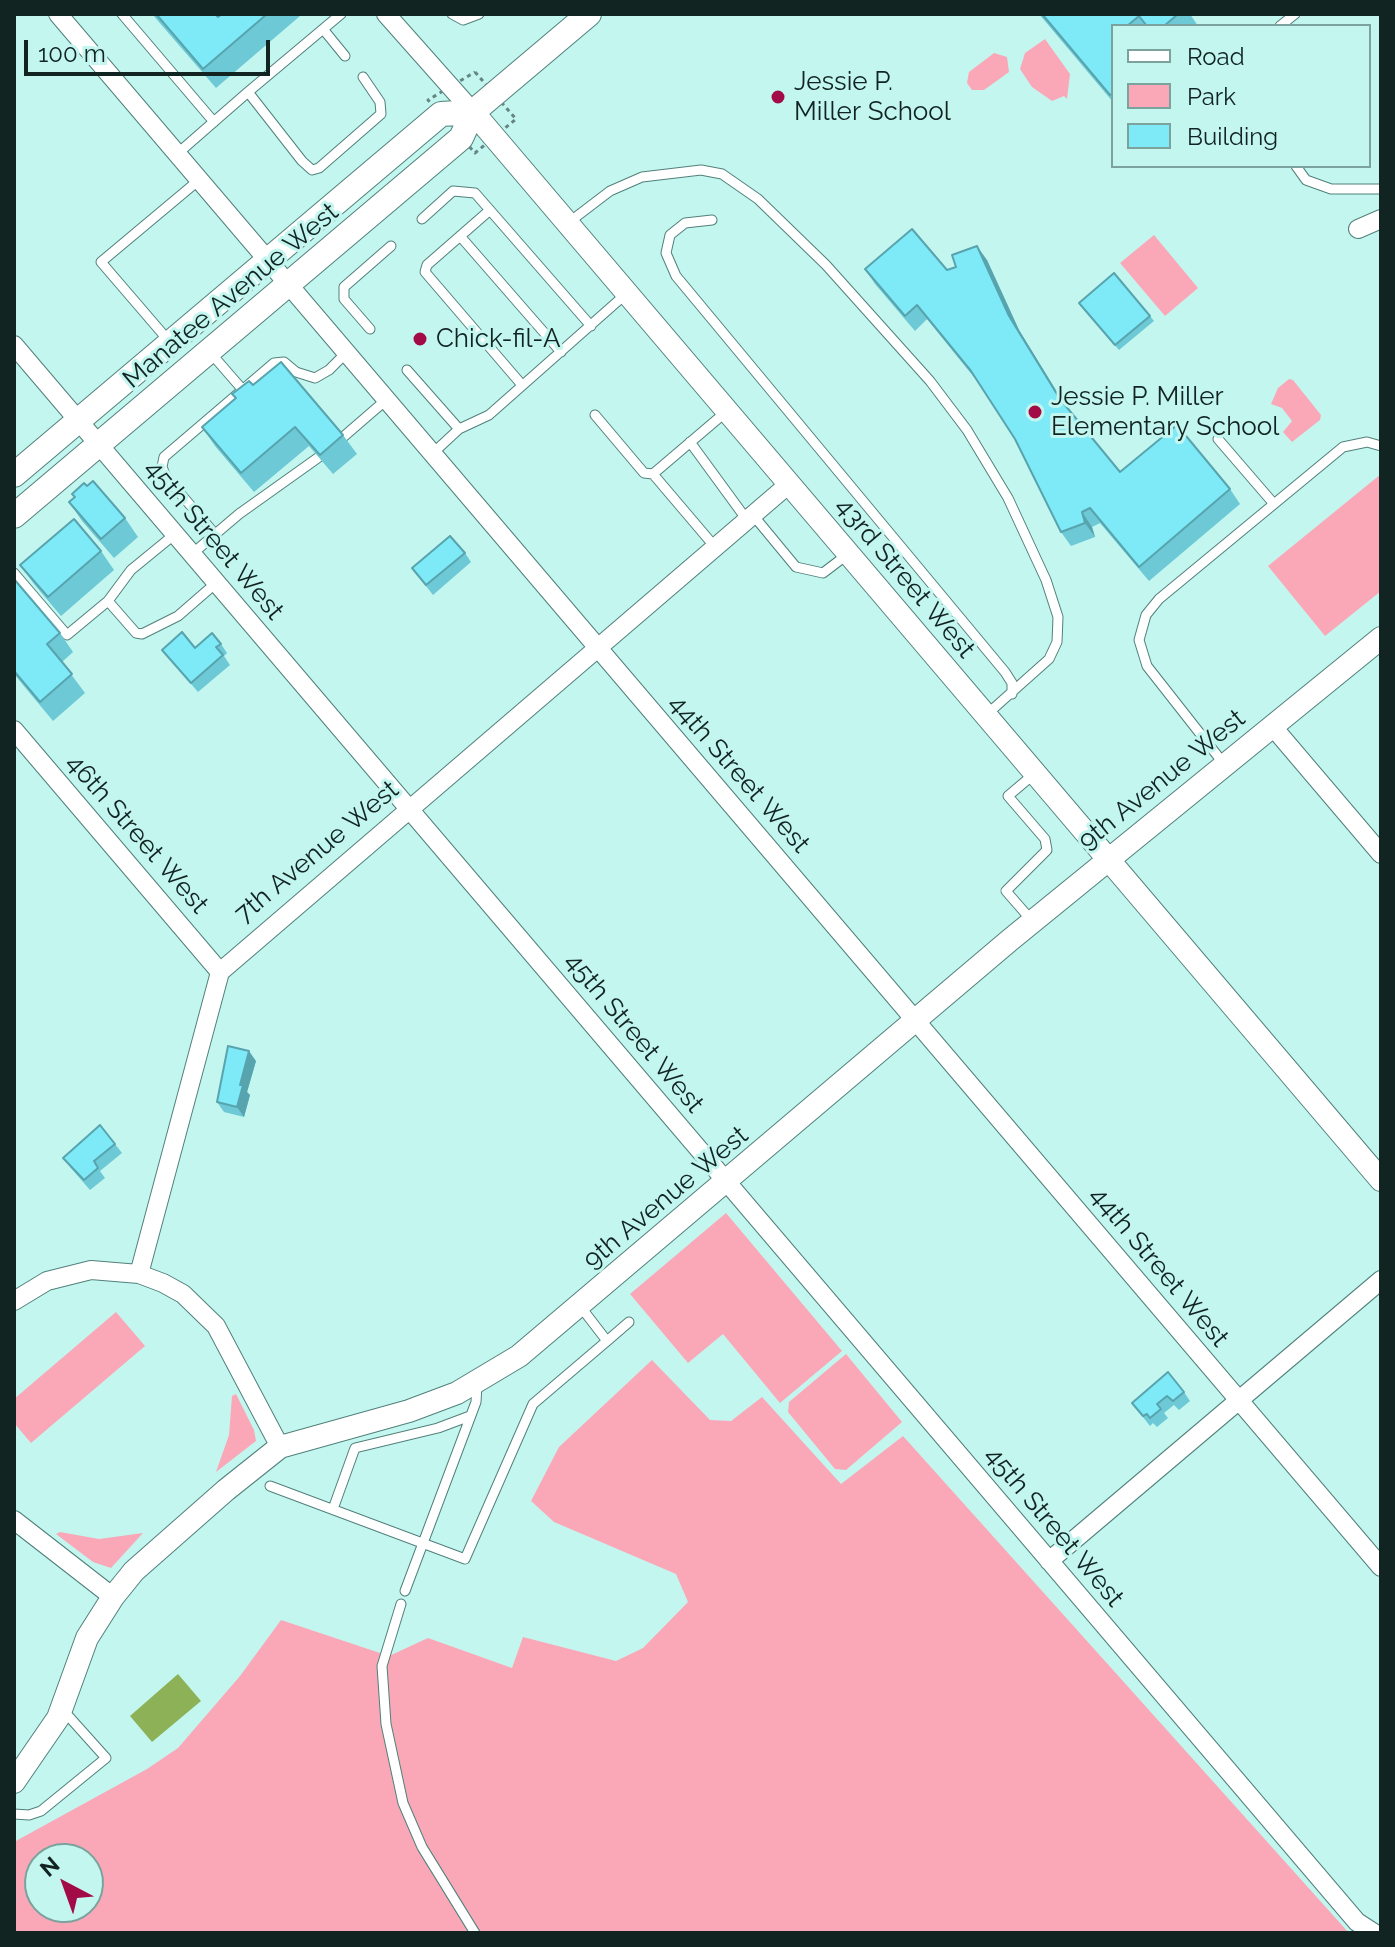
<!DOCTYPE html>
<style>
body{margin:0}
#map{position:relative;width:1395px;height:1947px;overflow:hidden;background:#c4f6f0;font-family:Raleway,sans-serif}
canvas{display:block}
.frame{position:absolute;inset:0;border:16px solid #112422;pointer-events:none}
.legend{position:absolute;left:1111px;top:24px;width:260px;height:144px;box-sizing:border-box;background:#c4f6f0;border:2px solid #7ca29e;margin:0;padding:10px 14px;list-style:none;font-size:24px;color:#112422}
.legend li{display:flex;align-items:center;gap:16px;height:40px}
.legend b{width:40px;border:2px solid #7ca29e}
.north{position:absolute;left:24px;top:1843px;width:80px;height:80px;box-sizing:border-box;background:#c4f6f0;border:2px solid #7ca29e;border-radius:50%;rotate:319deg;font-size:22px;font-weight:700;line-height:32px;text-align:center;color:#112422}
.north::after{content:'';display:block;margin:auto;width:28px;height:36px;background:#a30b47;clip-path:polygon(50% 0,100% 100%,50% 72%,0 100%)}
.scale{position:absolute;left:24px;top:40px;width:246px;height:36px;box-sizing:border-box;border:4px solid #112422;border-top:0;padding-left:10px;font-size:24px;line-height:28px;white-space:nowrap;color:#112422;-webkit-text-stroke:6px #c4f6f0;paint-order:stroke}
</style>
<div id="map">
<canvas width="1395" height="1947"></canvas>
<div class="frame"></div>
<ul class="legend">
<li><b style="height:10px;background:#fff"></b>Road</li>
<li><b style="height:22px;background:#faa8b7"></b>Park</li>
<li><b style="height:22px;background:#7eeaf8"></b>Building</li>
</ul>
<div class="north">N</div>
<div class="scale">100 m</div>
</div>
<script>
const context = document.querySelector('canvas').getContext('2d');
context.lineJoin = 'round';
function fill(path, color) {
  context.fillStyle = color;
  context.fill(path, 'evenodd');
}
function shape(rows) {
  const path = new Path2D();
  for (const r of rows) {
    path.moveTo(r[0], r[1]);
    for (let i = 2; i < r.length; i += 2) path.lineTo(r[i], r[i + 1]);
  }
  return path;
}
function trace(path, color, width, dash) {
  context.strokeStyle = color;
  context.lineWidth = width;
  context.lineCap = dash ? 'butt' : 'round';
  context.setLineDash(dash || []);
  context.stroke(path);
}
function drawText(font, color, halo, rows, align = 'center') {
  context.font = font + ' Raleway,sans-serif';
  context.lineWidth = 6;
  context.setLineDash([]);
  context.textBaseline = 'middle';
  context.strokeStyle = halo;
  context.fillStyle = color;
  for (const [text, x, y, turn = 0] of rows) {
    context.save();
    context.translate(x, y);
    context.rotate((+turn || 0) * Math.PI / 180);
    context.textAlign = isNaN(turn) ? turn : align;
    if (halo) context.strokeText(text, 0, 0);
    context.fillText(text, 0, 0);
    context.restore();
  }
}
fill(shape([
 [1045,39,1070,74,1067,99,1064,96,1052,101,1032,87,1020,69,1025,53],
 [994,53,1007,57,1009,72,984,90,972,90,967,83,969,72],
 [1154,235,1198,288,1165,316,1120,263],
 [1289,379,1293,380,1321,415,1320,420,1292,442,1283,432,1292,421,1282,408,1271,404,1278,388],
 [1381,474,1381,591,1325,636,1268,566],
 [726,1213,842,1351,780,1403,723,1334,688,1363,630,1294],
 [116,1312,145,1346,31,1443,14,1423,14,1399],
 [846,1354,902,1422,846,1470,835,1469,788,1412,789,1402],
 [652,1360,710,1420,731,1421,762,1397,841,1484,903,1436,1349,1933,14,1933,14,1842,147,1769,178,1748,240,1676,281,1620,389,1656,428,1638,512,1668,523,1637,616,1661,643,1648,688,1602,676,1574,554,1522,531,1501,559,1447],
 [40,1859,88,1859,88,1907,40,1907],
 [236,1394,254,1430,256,1441,216,1472,229,1435,232,1396],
 [60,1532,99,1539,143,1533,111,1568,93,1562,56,1534]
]), '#faa8b7');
fill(shape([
 [178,1674,201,1701,152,1742,130,1716]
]), '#8db156');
const service = shape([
 [122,14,214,122],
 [452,14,463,20,479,14],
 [1280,26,1295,14],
 [323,29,345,56],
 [248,92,341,14],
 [177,154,248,92,302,161,312,170,319,168,381,114,380,102,363,77],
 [1296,166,1306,180,1331,189,1381,189],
 [490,210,427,265,425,272,522,385],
 [422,219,453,191,475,193,591,326],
 [712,220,685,223,670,235,666,253,676,276,1005,672,1012,683,1012,694],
 [568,223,610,191,642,177,701,170,722,174,758,199,826,265,930,381,967,430,1008,498,1046,580,1058,617,1057,642,1049,659,985,716],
 [460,236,561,352],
 [370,329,344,299,344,287,391,246],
 [168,340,101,262,199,180],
 [209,351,242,389],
 [407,370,459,429],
 [595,415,644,473,653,474],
 [342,438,386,400],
 [1218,439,1274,504],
 [690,442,747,520],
 [432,454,459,429,489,415,627,293],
 [753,515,796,567,823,573,848,554],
 [215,534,166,477,162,467,164,457,274,363,284,362,296,372,315,378,329,370,347,352],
 [715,547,653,474,727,411],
 [192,554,239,514,319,457],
 [14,573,67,635,108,601,131,570,175,534],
 [108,601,136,633,142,634,178,616,216,583],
 [1224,764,1147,666,1139,640,1146,615,1159,599,1343,447,1367,442,1381,446],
 [1033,922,1006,891,1047,850,1045,839,1008,796,1034,774],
 [607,1341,629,1322],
 [270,1486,465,1559,533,1404,607,1341,580,1306],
 [333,1509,355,1448,438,1428,470,1416],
 [405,1591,476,1402,477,1385],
 [401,1604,382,1666,386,1724,403,1803,422,1847,475,1933],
 [14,1814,29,1815,41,1811,106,1758,63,1710]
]);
const minor = shape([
 [58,14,1381,1567],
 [386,14,473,112],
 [1358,229,1381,219],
 [14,345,1357,1922,1374,1933],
 [1273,727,1381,854],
 [14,730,220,972],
 [139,1274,220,972,789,484],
 [14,1301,47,1281,91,1270,139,1274,163,1283,183,1294,216,1326,280,1447],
 [14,1520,113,1597],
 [1049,1561,1381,1280]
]);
const tertiary = shape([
 [473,112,1381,1180],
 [14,1782,58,1718,87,1638,113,1597,134,1571,226,1490,280,1447,409,1411,457,1393,519,1356,1010,940,1381,638]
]);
const secondary = shape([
 [14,475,441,114,473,112],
 [14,516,461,138,473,112,589,14]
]);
trace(service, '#51807b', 11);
trace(minor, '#51807b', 20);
trace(tertiary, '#51807b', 24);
trace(secondary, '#51807b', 26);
trace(shape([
 [475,72,516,119,475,153,428,100,475,72]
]), '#648682', 3, [4, 4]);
trace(service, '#fff', 9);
trace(minor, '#fff', 18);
trace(tertiary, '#fff', 22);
trace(secondary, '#fff', 24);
fill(shape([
 [152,14,215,14,218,17,222,14,298,14,300,16,216,88],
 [1039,14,1190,14,1198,26,1113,26,1113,102],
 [987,260,1019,330,1065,405,1120,472,1230,489,1240,504,1149,581,1100,523,1092,527,1095,537,1071,546,1061,532,1015,439,977,381,927,319,915,331,875,284,865,269,947,270],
 [1083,308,1150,316,1154,321,1119,350],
 [253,385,343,435,357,454,333,474,309,446,254,492,215,446,202,427],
 [69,502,125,518,138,537,114,558,82,521],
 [101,551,114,570,61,616,34,584,20,565],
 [465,553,471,562,433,595,412,568],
 [14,579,60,633,73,652,62,662,85,693,53,721,14,674],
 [221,644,227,653,224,656,230,665,198,692,162,650,195,648],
 [256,1061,247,1092,250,1095,244,1117,224,1112,217,1102],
 [115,1144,122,1153,100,1171,105,1178,90,1190,70,1167,63,1158],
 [1184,1392,1190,1401,1179,1410,1174,1405,1164,1413,1168,1418,1157,1427,1153,1423,1150,1426,1132,1403]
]), '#6cc9d5');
fill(shape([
 [977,246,987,260,1019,330,1070,413,1009,316],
 [1082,512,1092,527,1095,537,1085,523],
 [249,1051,256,1061,247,1092,250,1095,244,1117,237,1107,240,1085]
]), '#58a4ae');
const building = shape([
 [156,14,215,14,218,17,222,14,267,14,203,69,156,14],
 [1042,14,1178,14,1164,26,1147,26,1139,16,1127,26,1113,26,1113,93,1110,95,1042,14],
 [912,229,947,270,956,267,952,255,977,246,1009,316,1060,399,1120,472,1177,425,1230,489,1139,567,1090,508,1082,512,1085,523,1061,532,1015,439,971,371,917,305,905,316,865,269,912,229],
 [1114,273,1150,316,1115,345,1079,303,1114,273],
 [281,362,343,435,320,455,295,427,241,473,202,427,236,398,232,394,249,381,253,385,281,362],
 [93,481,125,518,101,539,69,502,75,497,72,494,84,483,87,486,93,481],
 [74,519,101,551,48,597,20,565,74,519],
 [450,536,465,553,426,585,412,568,450,536],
 [14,579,60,633,47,644,72,674,40,702,14,671,14,579],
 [182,632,195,648,212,633,221,644,216,647,223,655,191,683,162,650,182,632],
 [228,1046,249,1051,240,1085,243,1085,237,1107,217,1102,228,1046],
 [100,1125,115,1144,94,1161,98,1168,84,1180,63,1158,100,1125],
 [1168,1372,1184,1392,1173,1401,1167,1396,1157,1404,1161,1409,1150,1418,1147,1414,1143,1416,1132,1403,1168,1372]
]);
fill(building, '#7eeaf8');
trace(building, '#58a4ae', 2);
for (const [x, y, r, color] of [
 [778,97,8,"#a30b47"],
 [420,339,8,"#a30b47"],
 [1035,412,8,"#a30b47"]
]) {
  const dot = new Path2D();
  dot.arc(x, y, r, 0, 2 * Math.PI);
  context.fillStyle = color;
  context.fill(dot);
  trace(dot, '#c4f6f0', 3);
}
drawText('26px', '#112422', '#c4f6f0', [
 ["Jessie P.",794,82],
 ["Miller School",794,112],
 ["Chick-fil-A",436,339],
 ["Jessie P. Miller",1051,397],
 ["Elementary School",1051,427]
], 'left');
drawText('26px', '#112422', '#c4f6f0', [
 ["Manatee Avenue West",231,296,-40],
 ["45th Street West",214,540,50],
 ["43rd Street West",905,578,50],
 ["44th Street West",739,774,49],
 ["9th Avenue West",1162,780,-39],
 ["46th Street West",137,834,49],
 ["7th Avenue West",317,852,-40],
 ["45th Street West",634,1033,50],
 ["9th Avenue West",666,1198,-40],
 ["44th Street West",1159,1267,50],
 ["45th Street West",1054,1527,50]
]);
</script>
